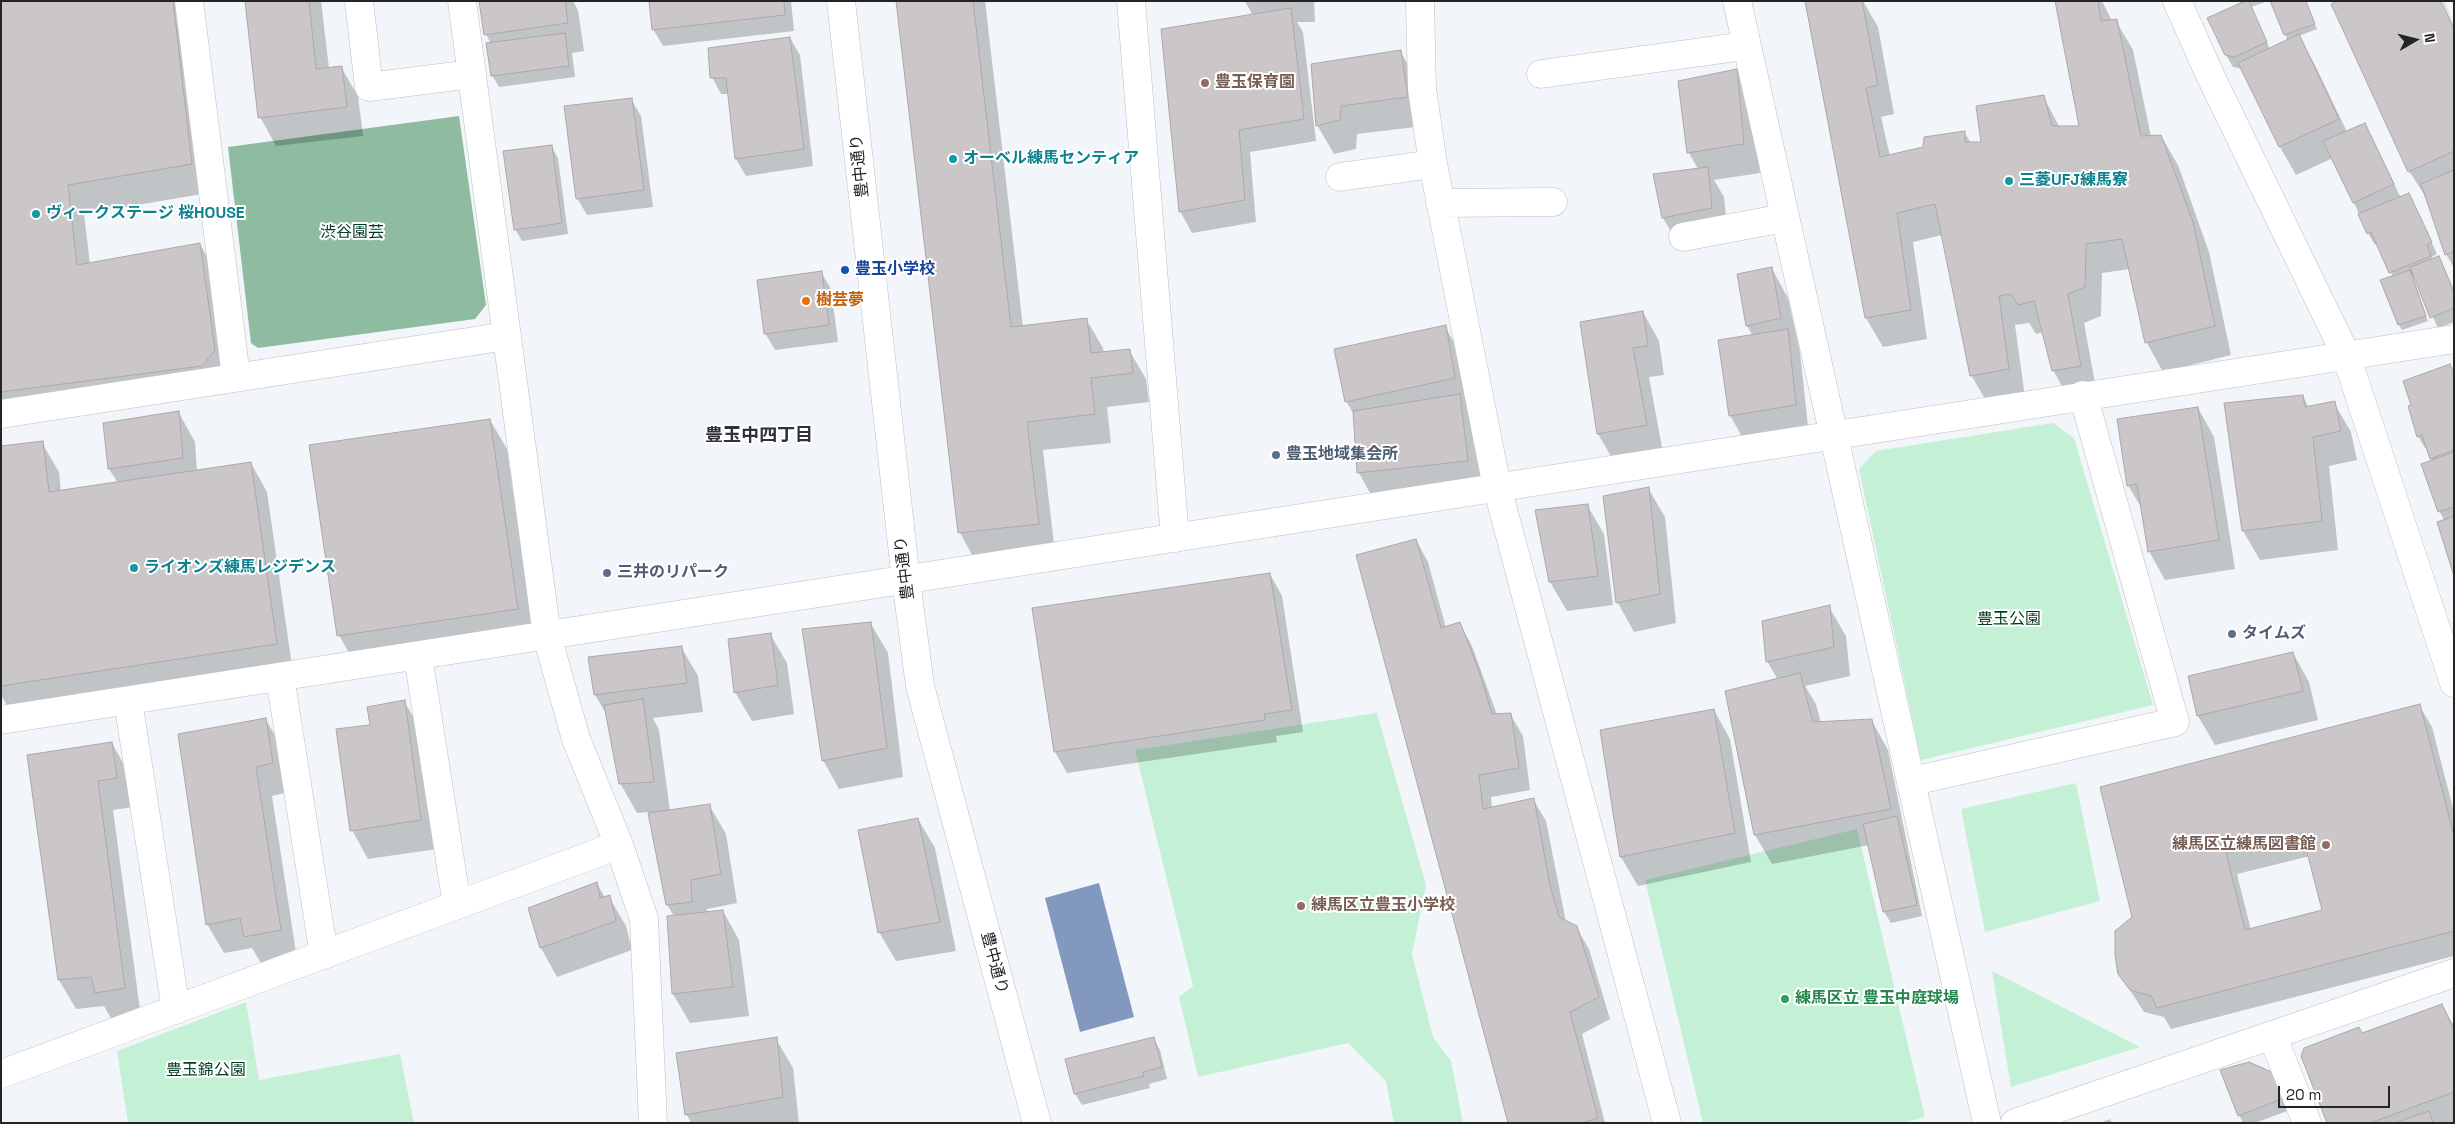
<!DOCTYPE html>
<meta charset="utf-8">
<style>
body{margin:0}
#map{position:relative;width:2455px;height:1124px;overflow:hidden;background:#f2f5f9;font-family:"Space Grotesk",sans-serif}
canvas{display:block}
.frame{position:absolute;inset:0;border:2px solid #232426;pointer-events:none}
.north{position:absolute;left:2390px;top:15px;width:50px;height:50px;-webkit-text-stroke:4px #fff;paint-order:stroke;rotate:82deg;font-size:14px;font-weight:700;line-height:20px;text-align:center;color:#232426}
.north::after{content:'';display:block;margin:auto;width:18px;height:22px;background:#232426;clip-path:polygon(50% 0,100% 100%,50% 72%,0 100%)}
.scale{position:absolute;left:2278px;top:1086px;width:112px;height:22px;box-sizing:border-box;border:2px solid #232426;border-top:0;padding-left:6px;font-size:15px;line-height:18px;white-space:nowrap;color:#232426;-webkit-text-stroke:4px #fff;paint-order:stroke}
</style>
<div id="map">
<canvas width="2455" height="1124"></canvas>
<div class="frame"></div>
<div class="north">N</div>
<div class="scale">20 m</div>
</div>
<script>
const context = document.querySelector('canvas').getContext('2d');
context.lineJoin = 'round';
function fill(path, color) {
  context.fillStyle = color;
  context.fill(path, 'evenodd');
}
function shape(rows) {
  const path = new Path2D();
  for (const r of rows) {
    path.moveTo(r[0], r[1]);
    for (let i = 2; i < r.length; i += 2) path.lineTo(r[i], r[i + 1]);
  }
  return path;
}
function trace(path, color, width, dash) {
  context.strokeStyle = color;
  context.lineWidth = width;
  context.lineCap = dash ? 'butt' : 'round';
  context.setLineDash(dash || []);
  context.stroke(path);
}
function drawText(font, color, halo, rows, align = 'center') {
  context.font = font + ' "Space Grotesk","Noto Sans JP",sans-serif';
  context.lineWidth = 4;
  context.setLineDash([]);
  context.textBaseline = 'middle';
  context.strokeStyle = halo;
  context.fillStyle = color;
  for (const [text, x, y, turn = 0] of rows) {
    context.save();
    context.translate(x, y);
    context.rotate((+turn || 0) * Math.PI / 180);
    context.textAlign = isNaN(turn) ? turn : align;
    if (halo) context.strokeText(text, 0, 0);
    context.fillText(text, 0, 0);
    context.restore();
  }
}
fill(shape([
 [2053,423,2074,438,2153,705,1921,760,1859,469,1876,451],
 [1377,713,1426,885,1412,954,1433,1037,1451,1061,1463,1123,1394,1123,1386,1081,1348,1043,1198,1077,1179,997,1193,986,1135,750],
 [2076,783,2100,901,1985,932,1961,809],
 [1857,829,1925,1117,1903,1123,1703,1123,1645,880],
 [1992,971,2140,1047,2011,1087],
 [246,1002,259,1080,400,1054,414,1123,128,1123,117,1051]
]), '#c4f1d6');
fill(shape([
 [459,116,486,305,475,319,258,348,251,343,228,147]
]), '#8fbba1');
fill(shape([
 [1099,883,1134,1017,1080,1032,1045,898]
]), '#8398be');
fill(shape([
 [1,1,181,1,208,193,84,214,90,264,200,244,216,273,231,379,218,395,1,422],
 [246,1,321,1,329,68,341,67,358,96,363,136,276,146,260,117],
 [480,1,573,1,578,10,584,51,572,53,575,77,499,87,492,75,491,44,486,34],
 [650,1,791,1,794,31,663,46,653,29],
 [897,1,985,1,1023,327,1086,319,1103,348,1104,353,1129,350,1146,379,1149,402,1107,407,1111,443,1043,450,1055,553,976,562,960,533],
 [1245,1,1314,1,1315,22,1297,22,1303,32,1316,141,1250,152,1256,222,1192,233,1180,211,1253,16],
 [1806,1,1863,1,1878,27,1894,114,1881,117,1890,156,1924,148,1964,132,1971,143,1983,143,2043,96,2060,128,2080,128,2056,1,2102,1,2112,21,2116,21,2133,50,2151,137,2161,136,2178,165,2209,252,2231,355,2163,372,2147,343,2130,269,2102,273,2101,316,2084,323,2097,394,2069,399,2053,370,2043,332,2036,334,2029,323,2015,325,2025,397,1988,404,1971,375,1942,235,1913,242,1927,339,1883,347,1866,318],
 [2239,1,2268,1,2251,7,2270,49,2288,41,2271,1,2306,1,2317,29,2299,36,2315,65,2347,132,2371,136,2401,198,2409,195,2415,206,2437,254,2432,257,2433,259,2439,257,2454,290,2454,322,2438,328,2415,276,2413,277,2428,321,2402,330,2399,325,2393,277,2377,243,2375,245,2368,233,2333,158,2296,175,2280,147,2242,69,2233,67,2226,55,2241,4],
 [2443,1,2444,1,2454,25],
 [2454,31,2454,268,2446,254,2427,199,2409,171],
 [790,38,800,55,813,166,746,176,736,159,729,94,721,94,712,77],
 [1400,51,1417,80,1424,126,1357,134,1356,149,1334,154,1317,125],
 [1737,71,1754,100,1760,173,1714,180,1724,197,1728,237,1680,247,1663,218,1654,175,1698,169,1689,153],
 [631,99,641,116,653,207,587,215,577,198],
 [551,146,558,158,568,234,522,241,515,229],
 [1772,269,1788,298,1800,352,1808,427,1742,437,1730,415,1753,336,1747,326,1738,275],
 [821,272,831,289,838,342,775,350,765,333],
 [1643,312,1659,341,1664,375,1649,377,1663,453,1615,463,1598,434],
 [1445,327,1462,356,1471,407,1466,408,1476,425,1484,490,1375,502,1359,473,1355,416,1346,401],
 [2454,374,2454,572,2445,521,2439,511,2432,461,2427,447,2425,448,2418,436],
 [2303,396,2309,408,2334,403,2351,432,2357,460,2329,466,2338,550,2260,560,2243,531],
 [2198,408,2214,437,2235,569,2165,580,2149,551,2142,509,2128,485],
 [179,413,195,442,197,471,251,463,267,492,293,673,13,716,1,695,1,448,42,443,59,472,61,492,118,483,109,469],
 [490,420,507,449,534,638,355,664,339,635],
 [1648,488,1665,517,1676,623,1634,632,1618,603,1605,497],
 [1587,505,1604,534,1613,605,1567,611,1550,582],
 [1416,540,1428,562,1446,628,1460,624,1472,646,1497,715,1510,714,1523,736,1530,790,1491,797,1492,808,1533,799,1546,821,1566,922,1576,927,1589,949,1610,1019,1582,1034,1605,1123,1510,1123],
 [1270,574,1282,596,1303,732,1276,736,1277,742,1067,773,1055,752],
 [1829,607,1846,636,1850,676,1805,686,1816,704,1821,723,1872,721,1888,750,1922,916,1891,923,1884,912,1869,845,1772,864,1755,835,1778,680,1767,661],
 [871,624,888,653,903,777,839,789,823,760],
 [770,634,787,663,794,714,752,721,735,692],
 [681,647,698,676,703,712,653,718,659,730,670,811,709,805,726,834,737,903,707,909,707,913,723,911,739,940,749,1016,690,1023,673,994,668,917,674,916,667,905,649,812,637,813,620,783,607,715,595,695,590,658],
 [2293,653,2309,682,2318,720,2215,745,2198,716,2189,677],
 [404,701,421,730,437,849,368,859,352,830,372,726],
 [2419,705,2432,727,2454,812,2454,956,2171,1029,2164,1017,2144,1012,2119,973,2133,918],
 [2310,856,2324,911,2251,930,2237,874],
 [1714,710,1730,739,1751,862,1638,886,1621,857],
 [266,720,283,749,289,792,272,796,297,959,262,965,252,948,224,953,207,924],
 [112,743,128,772,133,807,113,810,141,1017,113,1022,104,1006,76,1009,59,980,28,756],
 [918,819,935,848,956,951,896,961,879,932],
 [597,883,605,898,609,897,626,926,632,950,557,977,541,948],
 [2442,1005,2454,1026,2454,1123,2328,1123,2362,1034],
 [1153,1038,1160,1050,1167,1079,1149,1084,1150,1088,1082,1105,1075,1094],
 [776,1039,793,1068,799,1123,691,1123,687,1115,677,1054],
 [2280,1086,2290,1110,2255,1123,2243,1123,2239,1115],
 [2110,1119,2112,1123,2100,1123]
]), '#0003');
const building = shape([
 [1,1,173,1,192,164,68,185,77,265,200,243,215,350,202,366,1,392,1,1],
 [245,1,309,1,316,69,342,66,347,107,258,118,245,1],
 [479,1,565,1,568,23,484,35,479,1],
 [649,1,784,1,785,15,652,30,649,1],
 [896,1,973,1,1011,327,1087,318,1091,353,1130,349,1133,373,1091,378,1095,414,1027,422,1039,524,958,533,896,1],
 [1805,1,1862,1,1878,85,1866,88,1880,157,1923,147,1924,137,1965,131,1965,142,1981,142,1976,106,2044,95,2052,126,2079,126,2055,1,2098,1,2101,21,2117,19,2141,136,2161,135,2193,222,2215,326,2145,343,2122,239,2086,244,2085,287,2068,294,2081,366,2052,371,2034,301,2018,305,2011,294,1999,296,2009,369,1970,376,1935,204,1897,213,1911,310,1865,318,1805,1],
 [2245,1,2249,1,2267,42,2234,57,2225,55,2207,18,2245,1],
 [2270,1,2306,1,2315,24,2284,35,2270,1],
 [2337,1,2441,1,2454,28,2454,151,2408,172,2331,4,2337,1],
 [1291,8,1304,119,1239,130,1245,200,1179,212,1161,29,1291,8],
 [565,33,569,66,491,76,486,43,565,33],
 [2299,34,2339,119,2279,147,2238,63,2299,34],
 [790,37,804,149,735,159,726,78,710,78,708,48,790,37],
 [1401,50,1408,97,1341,106,1340,120,1316,126,1311,64,1401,50],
 [1737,69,1744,144,1687,153,1678,81,1737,69],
 [632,98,644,190,576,199,564,106,632,98],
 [2365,123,2394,184,2353,203,2323,141,2365,123],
 [552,145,562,223,514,230,503,151,552,145],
 [1708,167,1712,208,1662,218,1653,174,1708,167],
 [2454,170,2454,252,2445,255,2421,184,2454,170],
 [2409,193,2432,242,2427,245,2431,256,2389,273,2371,232,2367,234,2358,214,2409,193],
 [2439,256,2454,292,2454,308,2430,318,2410,267,2439,256],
 [1772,267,1781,318,1746,326,1737,274,1772,267],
 [2410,270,2426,316,2398,325,2380,280,2410,270],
 [822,271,829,325,764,334,757,280,822,271],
 [1643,311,1648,346,1633,348,1647,425,1597,434,1580,322,1643,311],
 [1446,325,1455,378,1345,402,1334,349,1446,325],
 [1788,329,1796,405,1729,416,1718,340,1788,329],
 [2450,364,2454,374,2454,450,2430,459,2422,435,2417,437,2408,406,2411,405,2403,381,2450,364],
 [1460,394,1468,461,1357,473,1353,411,1460,394],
 [2303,395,2305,407,2335,401,2341,431,2313,437,2322,521,2242,531,2224,403,2303,395],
 [2198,407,2219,540,2148,552,2137,484,2127,486,2117,419,2198,407],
 [179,411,183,458,108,469,103,423,179,411],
 [490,419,518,609,337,636,309,445,490,419],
 [43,441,49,492,251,462,277,644,1,686,1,446,43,441],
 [2454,452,2454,507,2438,512,2421,464,2454,452],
 [1649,487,1660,594,1616,603,1603,496,1649,487],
 [1588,504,1598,576,1549,582,1535,510,1588,504],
 [2454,516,2454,576,2437,522,2454,516],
 [1416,539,1441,628,1460,622,1479,671,1492,714,1511,713,1519,768,1479,775,1483,809,1534,798,1550,885,1559,917,1577,926,1599,997,1570,1012,1598,1118,1582,1123,1508,1123,1356,555,1416,539],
 [1270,573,1292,710,1264,714,1265,720,1054,752,1032,608,1270,573],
 [1830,605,1834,647,1766,662,1762,621,1830,605],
 [871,622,887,748,822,761,802,629,871,622],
 [771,633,778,685,734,693,728,639,771,633],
 [682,646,687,683,594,695,588,657,682,646],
 [2293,652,2303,691,2197,716,2188,676,2293,652],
 [1800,673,1813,722,1872,719,1891,809,1754,835,1725,691,1800,673],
 [643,699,654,782,619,784,604,705,643,699],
 [405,700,421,820,350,831,336,729,370,725,367,707,405,700],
 [2420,704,2454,836,2454,931,2157,1008,2151,996,2130,990,2118,974,2115,955,2115,931,2132,917,2100,787,2420,704],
 [2302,833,2322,910,2245,930,2226,853,2302,833],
 [1714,709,1735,833,1620,857,1600,730,1714,709],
 [266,718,273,763,256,767,281,930,244,937,240,918,206,925,178,734,266,718],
 [112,742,117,778,98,781,125,988,95,993,91,977,58,980,27,755,112,742],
 [710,804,721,874,691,880,692,902,666,905,648,813,710,804],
 [1897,816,1917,905,1883,912,1863,824,1897,816],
 [918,818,940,922,878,933,858,830,918,818],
 [597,882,600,898,610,895,616,921,540,948,528,908,597,882],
 [723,910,733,987,672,994,667,916,723,910],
 [2442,1004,2454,1030,2454,1092,2370,1123,2327,1123,2301,1056,2304,1048,2359,1027,2362,1033,2442,1004],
 [777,1037,783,1097,685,1115,676,1053,777,1037],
 [1154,1037,1162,1067,1143,1072,1144,1076,1074,1094,1065,1059,1154,1037],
 [2249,1062,2274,1073,2284,1098,2238,1116,2220,1070,2249,1062],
 [2429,1111,2433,1123,2395,1123,2429,1111]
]);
fill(building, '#cbc6c7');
trace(building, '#aca7a8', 1);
const minor = shape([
 [189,1,236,377],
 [359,1,369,87,472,74],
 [462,1,547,636,576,739,619,845,644,919,653,1123],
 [841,1,906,580,920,686,1037,1123],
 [1131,1,1175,538],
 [1420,1,1422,89,1433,164,1497,487,1667,1123],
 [1737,1,1987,1123],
 [2177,1,2210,75,2346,355,2454,683],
 [1541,74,1745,46],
 [1340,177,1433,164],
 [1440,203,1553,202],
 [1683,237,1784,218],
 [1,414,507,336],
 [418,656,457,905],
 [280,677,324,955],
 [128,701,176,1010],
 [1,720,2454,339],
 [1913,781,2175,722,2083,395],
 [2272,1035,2307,1123],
 [1,1074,619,845],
 [2015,1123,2454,973]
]);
trace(minor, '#bdbfc3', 29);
trace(minor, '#fff', 28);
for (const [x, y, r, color] of [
 [1205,83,5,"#8d6e63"],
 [953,159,5,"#0f9aa8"],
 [2009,181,5,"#0f9aa8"],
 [36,214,5,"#0f9aa8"],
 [845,270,5,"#1a4fb4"],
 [806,301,5,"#e8710a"],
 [1276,455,5,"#5c6f8a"],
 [134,568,5,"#0f9aa8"],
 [607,573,5,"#5c6f8a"],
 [2232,634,5,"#5c6f8a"],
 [2326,845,5,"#8d6e63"],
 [1301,906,5,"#8d6e63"],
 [1785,999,5,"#2e9e5b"]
]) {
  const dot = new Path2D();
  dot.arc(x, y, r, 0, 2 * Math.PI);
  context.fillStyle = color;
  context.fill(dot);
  trace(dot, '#fff', 2);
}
drawText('bold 16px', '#785e54', '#fff', [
 ["豊玉保育園",1215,83],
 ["練馬区立練馬図書館",2316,845,"right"],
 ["練馬区立豊玉小学校",1311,906]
], 'left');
drawText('bold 16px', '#0d838f', '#fff', [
 ["オーベル練馬センティア",963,159],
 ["三菱UFJ練馬寮",2019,181],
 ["ヴィークステージ 桜HOUSE",46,214],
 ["ライオンズ練馬レジデンス",144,568]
], 'left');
drawText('16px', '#232426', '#fff', [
 ["豊中通り",860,166,-96],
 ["豊中通り",905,568,-97],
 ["豊中通り",994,963,75]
]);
drawText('16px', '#003b22', '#fff', [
 ["渋谷園芸",352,233],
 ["豊玉公園",2009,620],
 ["豊玉錦公園",206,1071]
]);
drawText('bold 16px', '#164399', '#fff', [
 ["豊玉小学校",855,270]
], 'left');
drawText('bold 16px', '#c56008', '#fff', [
 ["樹芸夢",816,301]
], 'left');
drawText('bold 16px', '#4e5e75', '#fff', [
 ["豊玉地域集会所",1286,455],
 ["三井のリパーク",617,573],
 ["タイムズ",2242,634]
], 'left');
drawText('bold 16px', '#27864d', '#fff', [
 ["練馬区立 豊玉中庭球場",1795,999]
], 'left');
drawText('bold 18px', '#303235', '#fff', [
 ["豊玉中四丁目",759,436]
]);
</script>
